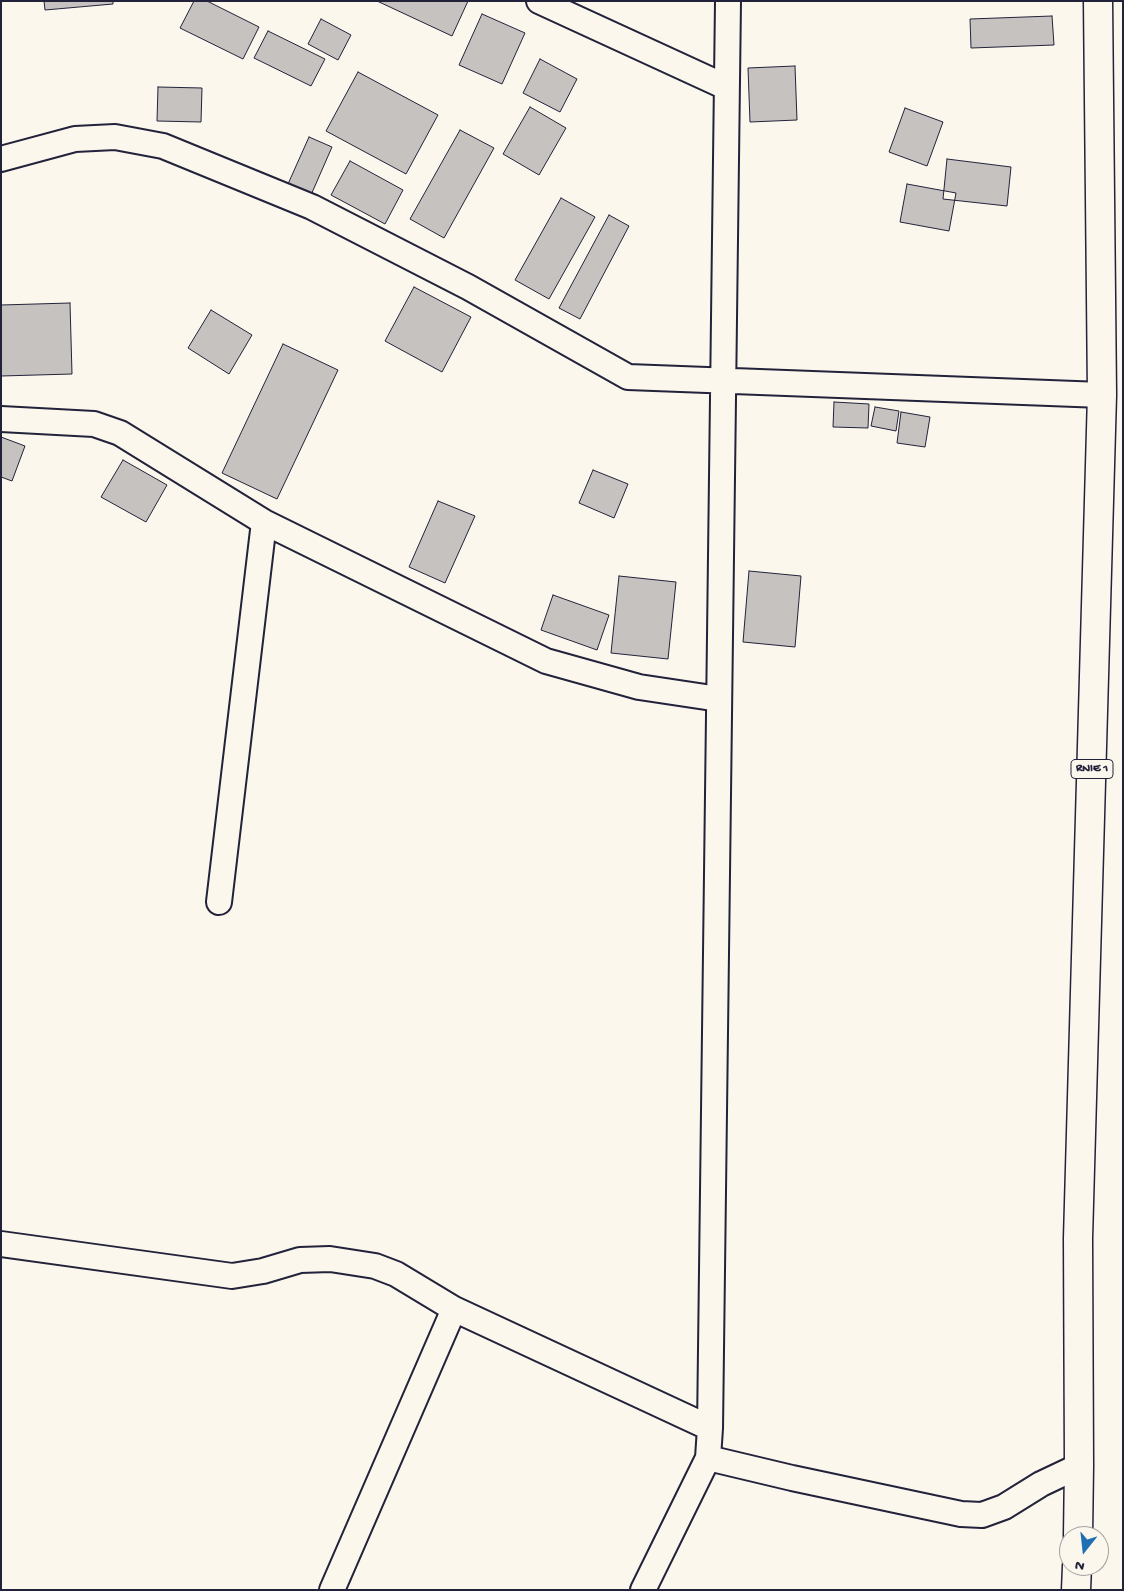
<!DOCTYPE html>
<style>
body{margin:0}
#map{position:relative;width:1124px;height:1591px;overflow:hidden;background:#fbf7ec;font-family:"Gochi Hand",sans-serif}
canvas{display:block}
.frame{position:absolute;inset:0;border:2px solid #22223b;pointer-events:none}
.north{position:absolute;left:1059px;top:1526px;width:50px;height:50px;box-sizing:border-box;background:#fbf7ec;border:1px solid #a4a2a5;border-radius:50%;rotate:196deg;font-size:14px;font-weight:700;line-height:20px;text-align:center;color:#22223b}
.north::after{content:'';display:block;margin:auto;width:18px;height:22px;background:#1f6fb2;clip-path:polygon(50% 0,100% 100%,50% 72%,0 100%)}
</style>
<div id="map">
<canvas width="1124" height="1591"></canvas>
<div class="frame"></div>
<div class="north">N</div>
</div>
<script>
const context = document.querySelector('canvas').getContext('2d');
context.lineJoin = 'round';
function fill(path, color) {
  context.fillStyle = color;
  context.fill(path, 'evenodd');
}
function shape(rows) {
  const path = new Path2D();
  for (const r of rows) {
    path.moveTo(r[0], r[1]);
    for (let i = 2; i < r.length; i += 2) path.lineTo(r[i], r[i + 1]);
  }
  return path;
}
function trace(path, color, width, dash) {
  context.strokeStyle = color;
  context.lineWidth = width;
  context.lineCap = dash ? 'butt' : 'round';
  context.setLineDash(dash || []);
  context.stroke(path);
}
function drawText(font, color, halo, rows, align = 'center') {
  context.font = font + ' "Gochi Hand",sans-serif';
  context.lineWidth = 4.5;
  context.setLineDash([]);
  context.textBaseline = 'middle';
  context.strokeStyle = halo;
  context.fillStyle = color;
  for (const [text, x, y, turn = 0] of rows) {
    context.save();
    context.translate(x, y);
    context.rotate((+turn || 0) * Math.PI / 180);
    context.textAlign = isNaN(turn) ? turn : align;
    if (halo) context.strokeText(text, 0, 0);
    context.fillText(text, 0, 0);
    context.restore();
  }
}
const building = shape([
 [44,1,113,1,113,4,45,10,44,1],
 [194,1,207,1,259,27,243,59,180,28,194,1],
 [377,1,468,1,452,36,377,1],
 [482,14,525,33,502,84,459,65,482,14],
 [1052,16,1054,45,971,48,970,19,1052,16],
 [321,19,351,35,338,60,308,44,321,19],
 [268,31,325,59,311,86,254,58,268,31],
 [540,59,577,79,560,112,523,93,540,59],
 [795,66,797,120,750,122,748,68,795,66],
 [358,72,438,115,406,174,326,131,358,72],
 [158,87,202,88,201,122,157,121,158,87],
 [530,107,566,128,539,175,503,154,530,107],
 [905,108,943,122,927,166,889,152,905,108],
 [460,130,494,148,444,238,410,219,460,130],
 [309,137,332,147,311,195,288,184,309,137],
 [947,159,1011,167,1007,206,943,199,947,159],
 [350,161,403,190,385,224,331,195,350,161],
 [907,184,956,193,949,231,900,222,907,184],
 [561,198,595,217,549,299,515,280,561,198],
 [609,215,629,226,580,319,559,308,609,215],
 [414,287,471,317,442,372,385,341,414,287],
 [70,303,72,374,1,376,1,305,70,303],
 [211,310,252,335,229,374,188,348,211,310],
 [283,344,338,370,277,499,222,473,283,344],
 [834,402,869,404,868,428,833,427,834,402],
 [875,407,899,411,896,431,871,426,875,407],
 [901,412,930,417,925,447,897,443,901,412],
 [1,437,25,446,12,481,1,477,1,437],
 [123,460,167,485,146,522,101,497,123,460],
 [593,470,628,484,614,518,579,503,593,470],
 [438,501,475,516,445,583,409,567,438,501],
 [749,571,801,576,795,647,743,642,749,571],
 [619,576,676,582,668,659,611,653,619,576],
 [553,595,609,615,597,650,541,630,553,595]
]);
fill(building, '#c6c2c0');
trace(building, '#22223b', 1);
const minor = shape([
 [539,1,726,87],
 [1,159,75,139,115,137,163,146,312,207,468,287,628,377,1102,395],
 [1,419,94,424,120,433,264,522,546,661,639,687,719,699],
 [219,902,264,522],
 [1,1244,232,1276,263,1271,300,1260,330,1259,375,1266,396,1274,454,1309,710,1428],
 [708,1458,792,1478,961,1514,982,1515,1004,1507,1041,1484,1079,1466],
 [332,1590,454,1309],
 [643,1590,708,1458,710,1428,728,1]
]);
const trunk = shape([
 [1078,1536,1079,1466,1078,1238,1102,395,1098,1],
 [1076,1590,1077,1566]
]);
trace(minor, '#22223b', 28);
trace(trunk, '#22223b', 31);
trace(minor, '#fbf7ec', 24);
trace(trunk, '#fbf7ec', 28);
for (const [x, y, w] of [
 [1092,769,42]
]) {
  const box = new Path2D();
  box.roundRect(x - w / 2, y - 9.5, w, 19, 4);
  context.fillStyle = '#fbf7ec';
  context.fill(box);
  trace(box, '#22223b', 1);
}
drawText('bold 12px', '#22223b', null, [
 ["RNIE 1",1092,769]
]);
</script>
